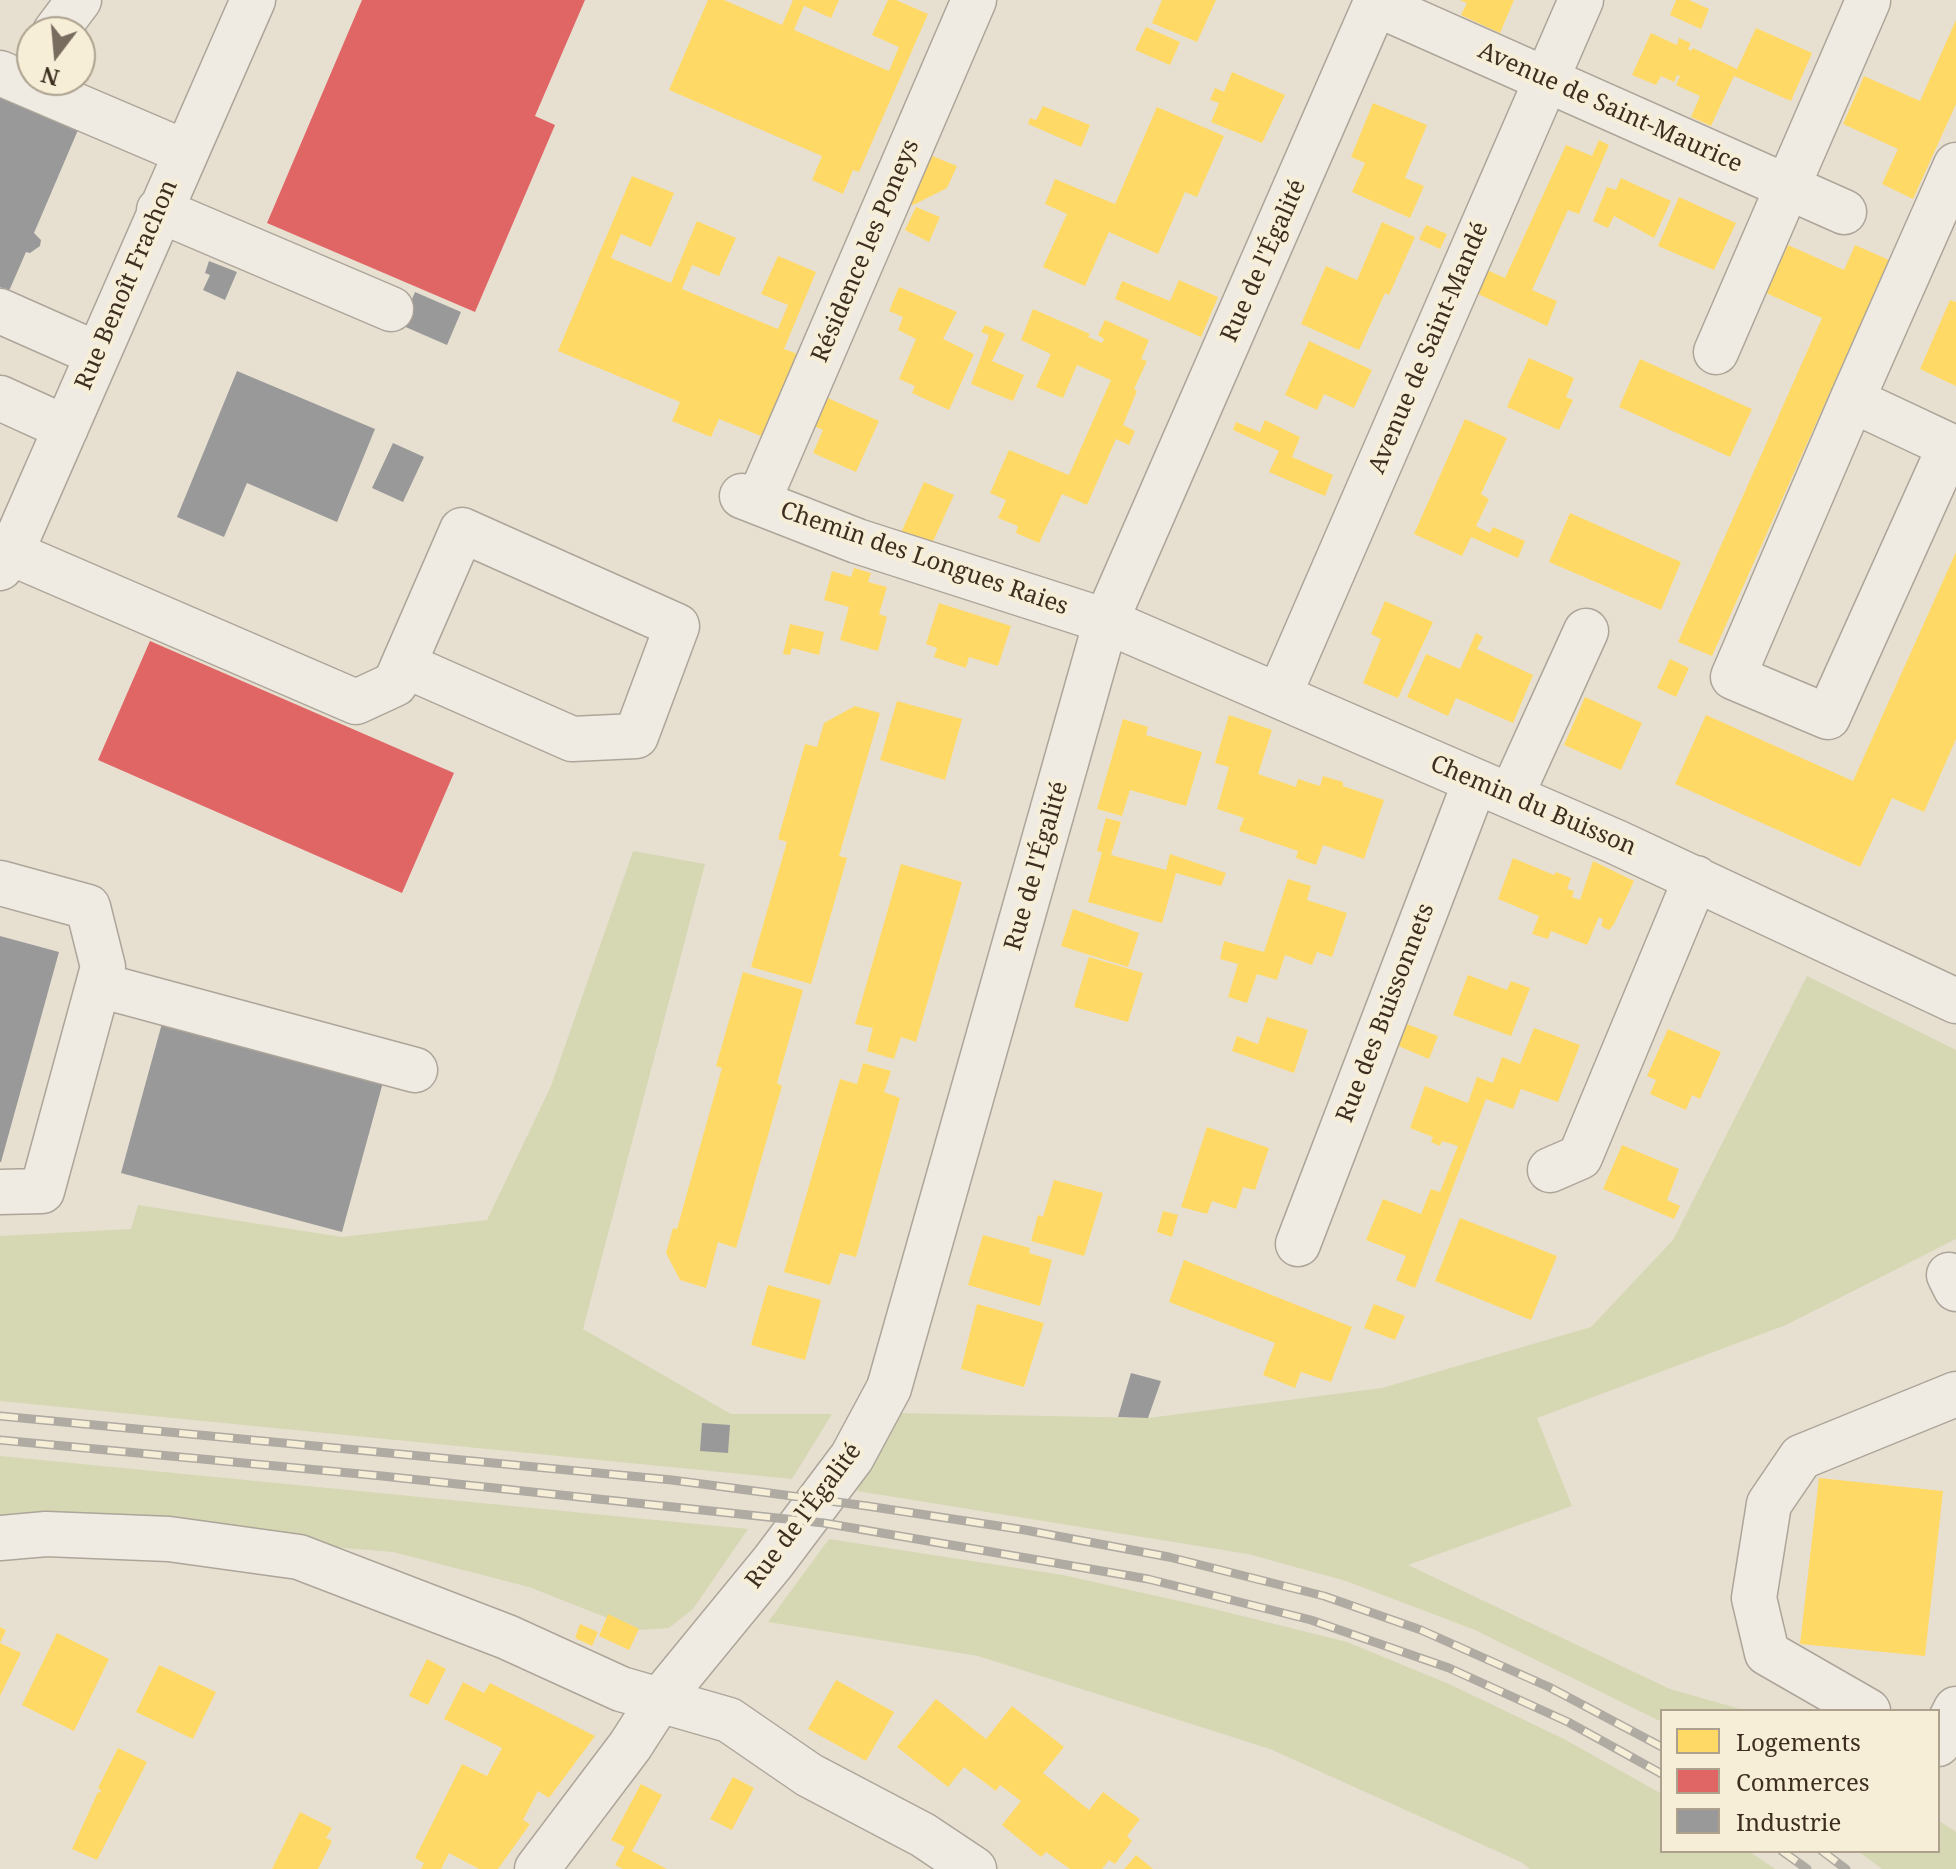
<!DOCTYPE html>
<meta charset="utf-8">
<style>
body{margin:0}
#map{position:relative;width:1956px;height:1869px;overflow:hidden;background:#e7e0d1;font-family:"Noto Serif",serif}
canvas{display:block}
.legend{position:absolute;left:1660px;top:1709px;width:280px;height:144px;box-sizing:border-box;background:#f7eed8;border:2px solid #ada18e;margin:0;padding:10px 14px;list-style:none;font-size:24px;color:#3d2e20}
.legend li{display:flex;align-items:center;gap:16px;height:40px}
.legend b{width:40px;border:2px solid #ada18e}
.north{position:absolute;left:16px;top:16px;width:80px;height:80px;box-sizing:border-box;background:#f7eed8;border:2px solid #ada18e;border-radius:50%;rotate:196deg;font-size:22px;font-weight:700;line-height:32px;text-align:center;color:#3d2e20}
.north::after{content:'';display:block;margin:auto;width:28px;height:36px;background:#786c5e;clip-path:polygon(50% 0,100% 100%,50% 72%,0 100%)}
</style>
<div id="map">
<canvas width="1956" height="1869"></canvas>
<ul class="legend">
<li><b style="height:22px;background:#ffd966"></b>Logements</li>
<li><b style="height:22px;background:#e06666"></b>Commerces</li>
<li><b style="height:22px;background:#999"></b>Industrie</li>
</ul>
<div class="north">N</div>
</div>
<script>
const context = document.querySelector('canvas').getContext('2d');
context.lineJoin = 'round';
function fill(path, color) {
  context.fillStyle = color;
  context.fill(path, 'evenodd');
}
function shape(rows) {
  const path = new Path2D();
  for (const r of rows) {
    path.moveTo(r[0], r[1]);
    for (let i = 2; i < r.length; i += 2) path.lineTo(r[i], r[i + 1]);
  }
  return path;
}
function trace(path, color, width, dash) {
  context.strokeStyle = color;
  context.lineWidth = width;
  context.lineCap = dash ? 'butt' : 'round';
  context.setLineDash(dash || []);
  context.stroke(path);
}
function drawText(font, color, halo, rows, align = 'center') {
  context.font = font + ' "Noto Serif",serif';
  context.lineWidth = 8;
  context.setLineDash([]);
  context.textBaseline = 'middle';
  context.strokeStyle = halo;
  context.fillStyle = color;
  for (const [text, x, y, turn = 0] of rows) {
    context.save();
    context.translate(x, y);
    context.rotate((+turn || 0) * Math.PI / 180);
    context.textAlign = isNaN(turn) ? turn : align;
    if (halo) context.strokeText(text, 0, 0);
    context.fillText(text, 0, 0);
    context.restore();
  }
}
fill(shape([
 [633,851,705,864,583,1329,731,1414,832,1414,792,1479,0,1401,0,1236,131,1229,138,1205,342,1237,487,1220,551,1086],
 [1807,976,1956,1050,1956,1239,1786,1325,1537,1418,1572,1506,1408,1565,1670,1689,1747,1711,1662,1711,1662,1722,1475,1630,1346,1581,1248,1554,857,1491,895,1413,1148,1418,1382,1388,1591,1327,1673,1240],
 [0,1456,748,1529,693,1609,669,1628,638,1630,529,1587,393,1552,0,1520],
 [829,1539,1063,1575,1206,1607,1347,1642,1449,1684,1564,1739,1662,1794,1662,1851,1749,1851,1775,1869,1530,1869,1521,1862,1270,1749,978,1656,768,1622],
 [1938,1820,1956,1832,1956,1869,1882,1869,1858,1851,1938,1851]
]), '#d6d7b3');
fill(shape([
 [708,0,724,0,782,25,793,0,839,0,831,18,804,6,794,30,889,71,899,47,872,35,888,0,896,0,928,14,859,172,853,170,843,194,812,180,822,156,669,90],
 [1162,0,1216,0,1197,42,1152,23],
 [1460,0,1514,0,1500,33,1461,15,1467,3],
 [1676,0,1689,0,1709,9,1701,29,1670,15],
 [1956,20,1956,104,1913,199,1882,184,1898,149,1843,124,1864,76,1920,101],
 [1146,27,1180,42,1170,65,1135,50],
 [1756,28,1812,53,1791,101,1734,76,1711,126,1691,117,1700,96,1676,85,1680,76,1677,75,1674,82,1661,76,1656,85,1632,75,1651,33,1677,45,1679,38,1691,43,1688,49,1691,51,1693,48,1737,69],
 [1232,72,1285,95,1262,143,1211,122,1219,103,1210,100,1215,88,1224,92],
 [1373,103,1427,125,1405,178,1424,186,1410,218,1352,192,1365,163,1351,157],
 [1043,106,1090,125,1081,147,1028,124,1030,118,1036,120],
 [1157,107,1224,136,1197,197,1185,192,1158,254,1109,232,1085,286,1043,267,1067,214,1045,204,1055,179,1115,204],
 [1599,140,1609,145,1579,214,1568,210,1532,290,1557,301,1547,326,1476,293,1487,270,1505,278,1566,145,1592,156],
 [925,153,957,166,947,188,913,205,903,201],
 [632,176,674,193,651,247,621,234,611,258,671,283,697,221,736,238,719,276,692,265,682,289,778,329,788,305,761,294,778,256,816,272,784,349,806,357,771,440,719,419,711,437,672,421,680,402,558,351],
 [1621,178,1671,201,1654,238,1614,216,1608,228,1593,221,1607,187,1616,190],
 [1679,197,1736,223,1714,270,1658,246],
 [916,207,940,217,929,242,905,230],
 [1382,222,1415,237,1389,295,1385,293,1359,350,1301,324,1326,266,1357,280],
 [1426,225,1447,234,1440,249,1419,239],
 [1788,245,1844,270,1855,245,1889,260,1712,656,1678,642,1822,318,1766,293],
 [1179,280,1218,297,1201,337,1115,299,1122,281,1170,301],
 [899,287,957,312,943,339,974,354,949,410,912,393,915,386,899,379,916,339,898,330,903,317,889,311],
 [1950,300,1956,302,1956,386,1920,369],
 [1033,309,1090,334,1088,337,1102,343,1104,339,1098,335,1105,320,1149,340,1141,359,1147,361,1134,389,1137,391,1123,425,1135,431,1129,445,1116,439,1087,505,1062,494,1039,543,1016,533,1018,526,998,518,1006,500,990,493,1009,450,1069,475,1111,380,1077,365,1063,398,1036,387,1051,354,1021,340],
 [985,325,1005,334,992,361,1024,375,1013,401,971,384,989,335,981,332],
 [1309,341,1372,370,1354,408,1324,394,1317,410,1285,395],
 [1529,358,1574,378,1566,397,1573,400,1559,430,1507,407],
 [1640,359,1752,409,1730,457,1619,407],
 [819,394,879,421,856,472,813,453,823,430,807,423],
 [1465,419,1507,438,1481,494,1489,499,1476,526,1490,533,1493,527,1525,541,1518,558,1471,537,1462,556,1414,534],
 [1265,420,1300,437,1292,457,1333,475,1325,496,1269,472,1279,451,1233,430,1236,422,1260,432],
 [924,482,954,495,931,546,900,535],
 [1570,513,1681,562,1661,610,1549,562],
 [1956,552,1956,739,1924,812,1892,798,1860,867,1675,784,1706,715,1853,781],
 [854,568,871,573,868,582,887,587,879,614,887,617,878,651,840,640,849,607,824,600,832,571,851,577],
 [1385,601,1433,622,1398,698,1363,683,1381,639,1371,634],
 [939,603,1011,626,998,666,969,657,966,668,934,657,937,648,926,644],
 [790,624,824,632,819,655,792,648,790,655,783,654],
 [1476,633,1483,637,1477,649,1533,675,1513,723,1456,698,1448,716,1407,697,1426,654,1460,669],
 [1670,659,1689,668,1676,697,1657,688],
 [1585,697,1642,723,1621,770,1564,745],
 [897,701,962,719,945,780,880,760],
 [855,706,880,713,839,856,847,858,811,984,751,967,787,842,778,839,805,744,817,747,824,723],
 [1229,715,1272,730,1258,774,1296,787,1298,779,1320,786,1323,776,1343,782,1343,786,1384,800,1364,859,1323,845,1316,865,1296,858,1298,851,1239,831,1244,818,1217,809,1229,767,1215,763],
 [1123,719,1148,727,1146,735,1202,752,1186,806,1130,790,1122,816,1097,809],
 [1106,818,1121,822,1111,855,1166,870,1170,854,1226,873,1221,886,1176,873,1162,923,1088,902,1102,852,1097,851],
 [1513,858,1554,875,1556,872,1571,878,1567,889,1574,891,1572,897,1580,900,1593,861,1634,881,1614,924,1609,930,1601,926,1603,919,1599,917,1587,945,1551,931,1548,939,1532,934,1539,916,1498,899],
 [901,864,962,882,916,1042,901,1037,894,1059,867,1051,873,1028,855,1024],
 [1288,879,1311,886,1307,900,1347,913,1332,957,1317,952,1312,965,1285,955,1277,980,1257,974,1247,1003,1228,997,1238,964,1220,959,1224,941,1264,952],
 [1073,909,1139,933,1128,967,1061,946],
 [1089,957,1143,973,1128,1022,1074,1007],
 [743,972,803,990,777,1083,782,1086,736,1248,718,1242,706,1288,680,1280,666,1253,673,1228,677,1229,722,1068,716,1066],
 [1468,975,1507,990,1511,981,1530,988,1511,1036,1453,1015],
 [1267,1017,1308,1030,1294,1073,1232,1051,1237,1036,1258,1044],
 [1404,1023,1438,1036,1429,1059,1396,1045],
 [1534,1028,1580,1045,1558,1102,1521,1089,1513,1109,1486,1099,1415,1288,1396,1280,1406,1256,1366,1240,1383,1199,1421,1214,1431,1189,1440,1192,1458,1146,1442,1141,1440,1146,1431,1142,1433,1137,1410,1128,1425,1086,1468,1103,1477,1077,1493,1083,1502,1057,1520,1064],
 [1668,1029,1721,1052,1700,1099,1692,1095,1686,1110,1650,1094,1656,1080,1647,1076],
 [863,1063,891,1071,884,1092,900,1098,856,1257,840,1253,830,1285,784,1272,840,1079,857,1084],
 [1207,1127,1269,1148,1255,1190,1243,1187,1236,1209,1212,1201,1207,1214,1181,1207],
 [1622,1145,1679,1169,1667,1200,1680,1206,1674,1219,1603,1189],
 [1054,1180,1103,1193,1084,1256,1031,1241,1038,1215,1043,1217],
 [1163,1211,1178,1215,1172,1237,1157,1232],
 [1460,1218,1557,1256,1531,1320,1435,1281],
 [983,1235,1030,1248,1029,1253,1052,1260,1040,1306,968,1285],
 [1184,1260,1352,1327,1331,1382,1301,1372,1295,1388,1263,1375,1275,1343,1169,1302],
 [768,1285,821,1300,805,1360,751,1345],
 [977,1304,1044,1323,1024,1387,961,1369],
 [1374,1304,1405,1316,1395,1340,1364,1328],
 [1819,1478,1943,1491,1925,1656,1800,1644],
 [608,1614,639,1629,629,1650,599,1636],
 [580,1624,598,1632,592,1646,575,1638],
 [0,1627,6,1630,0,1643,21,1653,0,1696],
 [57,1633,109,1659,74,1731,22,1705],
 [427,1659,446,1669,428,1705,409,1696],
 [159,1665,216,1692,193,1739,136,1712],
 [836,1680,894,1712,866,1761,808,1729],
 [463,1682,484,1693,490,1683,595,1736,549,1798,538,1791,523,1820,530,1824,498,1869,479,1869,449,1853,441,1869,421,1869,424,1863,415,1858,462,1764,487,1776,502,1748,444,1719],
 [936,1699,986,1739,1012,1706,1064,1747,1043,1773,1089,1810,1103,1792,1140,1819,1127,1836,1132,1841,1115,1864,1109,1860,1102,1869,1070,1869,1046,1852,1041,1857,1002,1825,1021,1801,1000,1785,996,1791,964,1767,948,1787,897,1747],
 [118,1748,147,1762,97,1860,72,1849,98,1792,100,1793,101,1790,98,1788],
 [733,1777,754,1788,732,1830,710,1819],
 [641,1784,662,1795,632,1851,667,1869,623,1869,615,1865,625,1847,611,1840],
 [300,1812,332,1828,326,1838,332,1841,318,1869,272,1869],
 [1136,1855,1153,1869,1124,1869]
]), '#ffd966');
fill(shape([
 [362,0,585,0,535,116,555,125,475,312,267,223],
 [150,641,454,773,402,893,98,760]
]), '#e06666');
fill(shape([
 [0,88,50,118,78,130,34,233,41,240,40,246,30,253,26,252,9,291,0,287],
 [209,261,237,272,225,300,203,290,210,275,205,273],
 [415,292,461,312,447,345,401,325],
 [237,371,375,429,337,522,247,483,224,537,177,517],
 [393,443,424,457,403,502,372,488],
 [0,936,59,952,1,1162,0,1162],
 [164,1016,385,1075,342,1232,121,1173],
 [1131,1373,1161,1381,1148,1418,1118,1417],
 [702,1423,730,1425,728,1453,700,1451]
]), '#999');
const minor = shape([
 [1376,4,1844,212],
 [55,32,79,0],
 [0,73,185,152],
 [159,210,391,309],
 [0,311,97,354],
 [1716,352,1868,1],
 [0,398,66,428],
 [1852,400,1950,446,1828,717,1733,677,1852,400],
 [1852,400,1956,165],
 [742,496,857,541,1106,621,1616,842,1956,1001],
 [758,502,974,0],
 [11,553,356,702,395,684,462,530,677,626,636,736,572,739,404,665],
 [0,568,11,553,253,0],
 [1282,697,1287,677,1581,0],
 [1511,796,1586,631],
 [0,883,88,907,103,967,42,1191,0,1192],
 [99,985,415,1070],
 [1550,1170,1580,1157,1696,878],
 [1298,1244,1475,782],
 [1949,1275,1956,1289],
 [0,1538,46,1534,169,1539,299,1557,507,1637,621,1689,729,1720,809,1775,923,1835,974,1869],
 [1868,1711,1767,1653,1754,1598,1769,1504,1801,1457,1956,1394],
 [1938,1744,1956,1709],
 [537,1869,630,1746,659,1701,773,1562,852,1457,889,1388,1106,621,1377,0]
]);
trace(minor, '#ada599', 47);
trace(minor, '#efebe3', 44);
const rail = shape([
 [0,1416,672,1480,867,1506,1025,1530,1169,1557,1324,1596,1421,1630,1549,1687,1662,1747],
 [0,1440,382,1476,824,1523,1148,1579,1311,1620,1449,1668,1568,1722,1662,1774],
 [1782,1851,1807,1869],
 [1822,1851,1846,1869]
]);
trace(rail, '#afaaa2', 9);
trace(rail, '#f7eed8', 6, [18]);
drawText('24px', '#3d2e20', '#f7eed8', [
 ["Avenue de Saint-Maurice",1610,108,24],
 ["Résidence les Poneys",866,251,-67],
 ["Rue de l'Égalité",1264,261,-66],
 ["Rue Benoît Frachon",127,285,-67],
 ["Avenue de Saint-Mandé",1429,348,-67],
 ["Chemin des Longues Raies",924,559,19],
 ["Chemin du Buisson",1533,806,23],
 ["Rue de l'Égalité",1037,866,-74],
 ["Rue des Buissonnets",1386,1013,-69],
 ["Rue de l'Égalité",804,1516,-53]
]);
</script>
